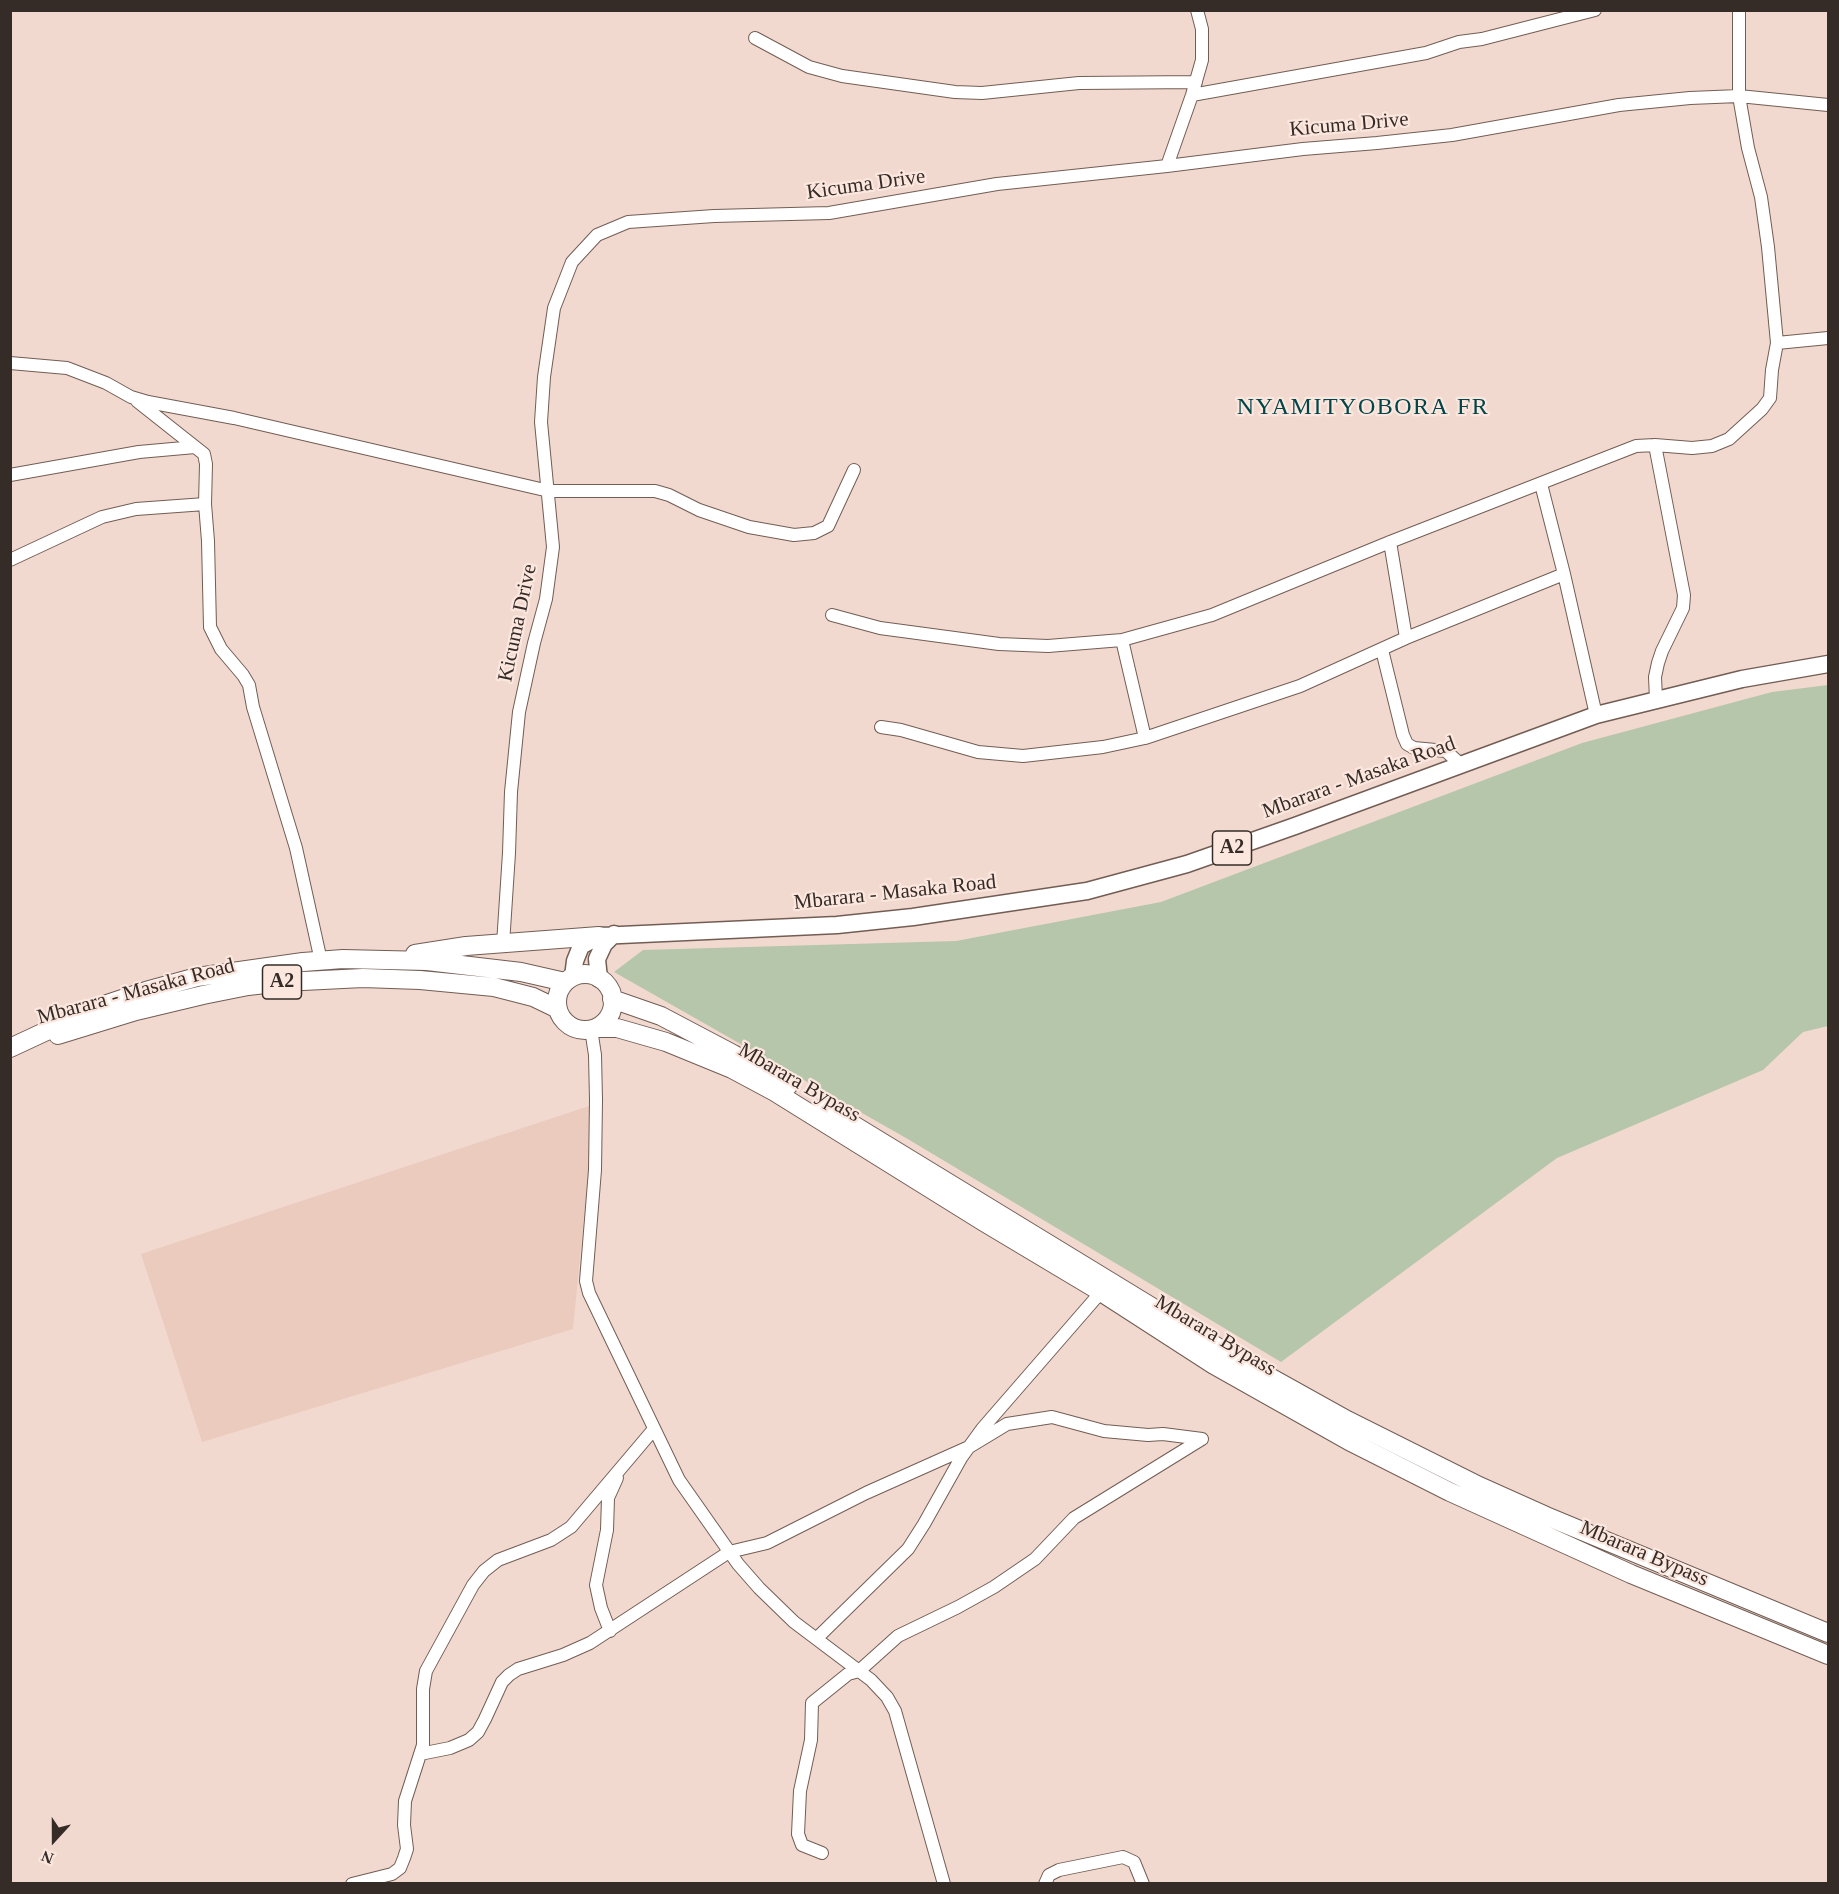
<!DOCTYPE html>
<style>
body{margin:0}
#map{position:relative;width:1839px;height:1894px;overflow:hidden;background:#f2d9cf;font-family:Georgia,serif}
canvas{display:block}
.frame{position:absolute;inset:0;border:12px solid #352c28;pointer-events:none}
.north{position:absolute;left:24px;top:1810px;width:60px;height:60px;-webkit-text-stroke:4px #fce7df;paint-order:stroke;rotate:201deg;font-size:16px;font-weight:700;line-height:24px;text-align:center;color:#352c28}
.north::after{content:'';display:block;margin:auto;width:21px;height:27px;background:#352c28;clip-path:polygon(50% 0,100% 100%,50% 72%,0 100%)}
</style>
<div id="map">
<canvas width="1839" height="1894"></canvas>
<div class="frame"></div>
<div class="north">N</div>
</div>
<script>
const context = document.querySelector('canvas').getContext('2d');
context.lineJoin = 'round';
function fill(path, color) {
  context.fillStyle = color;
  context.fill(path, 'evenodd');
}
function shape(rows) {
  const path = new Path2D();
  for (const r of rows) {
    if (r.length === 3) {
      path.moveTo(r[0] + r[2], r[1]);
      path.arc(r[0], r[1], r[2], 0, 2 * Math.PI);
      continue;
    }
    path.moveTo(r[0], r[1]);
    for (let i = 2; i < r.length; i += 2) path.lineTo(r[i], r[i + 1]);
  }
  return path;
}
function trace(path, color, width, dash) {
  context.strokeStyle = color;
  context.lineWidth = width;
  context.lineCap = dash ? 'butt' : 'round';
  context.setLineDash(dash || []);
  context.stroke(path);
}
function drawText(font, color, halo, rows, align = 'center') {
  context.font = font + ' Georgia,serif';
  context.lineWidth = 4.5;
  context.setLineDash([]);
  context.textBaseline = 'middle';
  context.strokeStyle = halo;
  context.fillStyle = color;
  for (const [text, x, y, turn = 0] of rows) {
    context.save();
    context.translate(x, y);
    context.rotate((+turn || 0) * Math.PI / 180);
    context.textAlign = isNaN(turn) ? turn : align;
    if (halo) context.strokeText(text, 0, 0);
    context.fillText(text, 0, 0);
    context.restore();
  }
}
fill(shape([
 [595,1104,573,1329,202,1442,141,1254]
]), '#ebcbbe');
fill(shape([
 [1828,685,1828,1026,1803,1032,1763,1070,1557,1158,1281,1362,906,1138,614,972,643,950,956,941,1161,902,1582,743,1772,692]
]), '#b5c6ab');
const minor = shape([
 [755,38,809,67,842,76,955,92,982,93,1079,83,1196,82],
 [1192,95,1426,53,1459,42,1482,39,1595,10],
 [1167,166,1192,95,1202,60,1202,29,1197,10],
 [1777,343,1828,338],
 [10,363,67,368,106,383,131,397,148,402,234,418,549,491,655,491,669,495,699,510,749,527,794,535,814,533,828,526,854,470],
 [137,401,204,454,206,464,205,504,208,541,210,627,221,649,243,675,249,685,253,707,296,848,321,961],
 [1655,445,1684,595,1683,608,1662,651,1658,663,1655,677,1656,699],
 [10,475,139,452,195,447],
 [1541,484,1564,574,1596,715],
 [1390,542,1406,638],
 [10,560,102,517,136,509,205,504],
 [832,615,880,628,999,644,1048,646,1122,640,1212,615,1390,542,1636,446,1655,445,1692,448,1712,446,1729,439,1762,409,1770,398,1772,370,1777,343,1768,247,1761,197,1748,148,1739,96,1739,10],
 [1122,640,1145,738],
 [1382,650,1403,735,1407,744,1414,748,1446,751,1460,764],
 [881,727,901,730,978,752,1023,756,1103,747,1145,738,1300,686,1406,638,1564,574],
 [503,944,509,853,511,792,519,712,534,643,546,599,553,547,541,422,544,377,554,308,572,262,597,235,628,222,714,216,829,213,997,184,1167,166,1303,149,1377,143,1452,135,1619,105,1690,98,1739,96,1828,105],
 [591,1029,595,1055,596,1100,595,1170,586,1281,589,1293,679,1480,738,1564,759,1588,794,1622,871,1680,887,1697,895,1711,944,1884],
 [610,1631,601,1608,596,1585,607,1530,608,1498,617,1478],
 [817,1638,908,1549,924,1524,961,1458,982,1429,1101,1292],
 [420,1754,450,1748,469,1740,478,1732,485,1719,502,1682,509,1675,518,1669,563,1655,590,1643,729,1552,767,1543,866,1493,969,1447,1007,1424,1052,1417,1104,1431,1148,1435,1163,1434,1202,1439],
 [822,1853,802,1845,798,1834,800,1791,811,1740,812,1703,848,1674,859,1671,898,1636,958,1607,994,1587,1035,1559,1074,1518,1202,1439],
 [352,1884,392,1874,400,1868,404,1858,407,1849,404,1825,405,1801,423,1745,423,1689,426,1671,473,1585,484,1571,498,1560,551,1540,571,1527,654,1429],
 [1045,1884,1049,1875,1059,1870,1123,1857,1134,1862,1143,1884]
]);
const major = shape([
 [573,977,575,961,581,946,599,936,837,925,913,917,1087,891,1187,864,1295,826,1596,715,1742,679,1828,664],
 [599,979,597,959,604,944,614,934]
]);
const highway = shape([
 [415,954,466,946,599,936],
 [585,1002,28],
 [612,999,661,1016,733,1054,788,1086],
 [596,1028,617,1028,666,1042,732,1069,775,1092,984,1222,1101,1292,1214,1365,1349,1441,1450,1492,1631,1574,1828,1655],
 [58,1035,136,1011,203,995,248,986,283,982,363,978,420,980,494,987,533,997,558,1009],
 [10,1048,98,1007,146,991,197,977,303,962,343,959,427,961,521,972,565,982],
 [824,1107,1232,1356,1347,1420,1479,1486,1546,1516,1828,1633]
]);
trace(minor, '#725d54', 14);
trace(major, '#725d54', 19);
trace(highway, '#725d54', 20);
trace(minor, '#fff', 12);
trace(major, '#fff', 16);
trace(highway, '#fff', 18);
for (const [x, y, w] of [
 [1232,848,39],
 [282,982,39]
]) {
  const box = new Path2D();
  box.roundRect(x - w / 2, y - 17, w, 34, 4.5);
  context.fillStyle = '#fce7df';
  context.fill(box);
  trace(box, '#352c28', 1.5);
}
drawText('bold 20px', '#352c28', null, [
 ["A2",1232,848],
 ["A2",282,982]
]);
drawText('21px', '#352c28', '#fce7df', [
 ["Kicuma Drive",1349,125,-5],
 ["Kicuma Drive",866,185,-8],
 ["Kicuma Drive",518,623,-78],
 ["Mbarara - Masaka Road",1359,778,-20],
 ["Mbarara - Masaka Road",895,893,-6],
 ["Mbarara - Masaka Road",136,992,-15],
 ["Mbarara Bypass",799,1083,30],
 ["Mbarara Bypass",1215,1336,31],
 ["Mbarara Bypass",1644,1554,23]
]);
context.letterSpacing = '1.5px';
drawText('24px', '#014549', '#fce7df', [
 ["NYAMITYOBORA FR",1363,408]
]);
context.letterSpacing = '0px';
</script>
